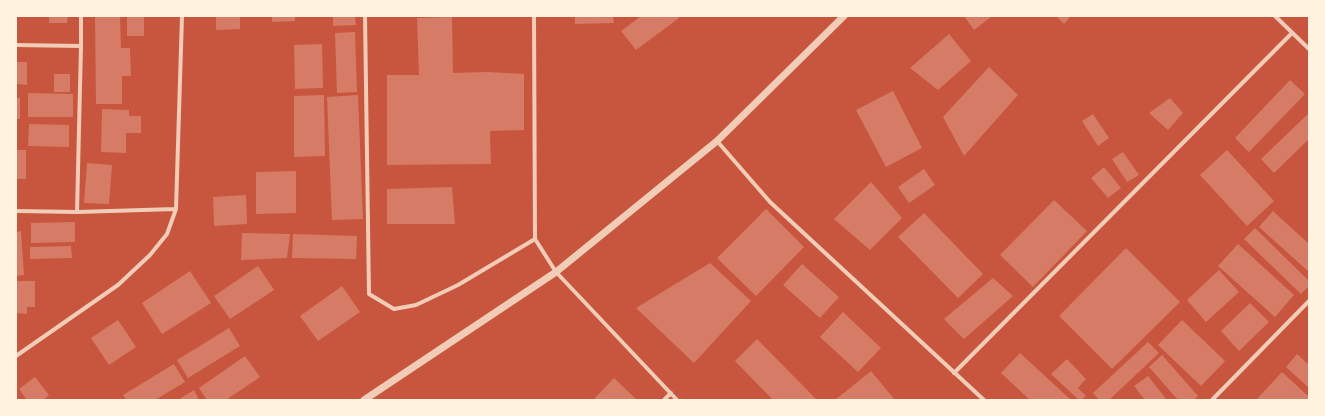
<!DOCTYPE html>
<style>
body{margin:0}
#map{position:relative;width:1325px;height:416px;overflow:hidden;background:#c8553d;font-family:Montserrat,sans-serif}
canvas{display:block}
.frame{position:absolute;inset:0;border:17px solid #fff3e0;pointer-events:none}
</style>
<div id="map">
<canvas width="1325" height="416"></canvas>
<div class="frame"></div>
</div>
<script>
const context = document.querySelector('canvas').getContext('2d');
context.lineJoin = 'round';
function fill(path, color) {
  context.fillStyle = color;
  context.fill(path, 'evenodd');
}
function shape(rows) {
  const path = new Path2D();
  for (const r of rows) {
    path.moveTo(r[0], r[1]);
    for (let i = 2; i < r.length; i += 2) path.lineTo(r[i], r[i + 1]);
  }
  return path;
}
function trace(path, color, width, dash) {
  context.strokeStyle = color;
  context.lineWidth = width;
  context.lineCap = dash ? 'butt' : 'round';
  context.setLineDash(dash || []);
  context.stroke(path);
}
fill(shape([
 [49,16,68,16,67,23,49,23],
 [95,16,120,16,121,48,130,48,131,76,122,76,122,104,96,104],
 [127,16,144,16,144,36,127,36],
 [216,16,240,16,240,29,216,30],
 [272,16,295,16,295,21,272,22],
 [333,16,355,16,356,25,333,26],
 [575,16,613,16,614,23,575,24],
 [641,16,678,16,679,18,636,50,621,31],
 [964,16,992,16,974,30],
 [1056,16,1071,16,1064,24],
 [452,17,453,73,488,72,524,74,524,130,490,131,491,164,387,165,387,75,419,75,417,18],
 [355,32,357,92,337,93,335,33],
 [949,34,971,61,938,90,910,68],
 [322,44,323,88,295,89,294,45],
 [16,62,27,62,27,85,16,84],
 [989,67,1018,95,964,156,943,117],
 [54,74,70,74,70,92,54,92],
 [1290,80,1305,94,1249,152,1235,138],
 [893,91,922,148,886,167,856,110],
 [28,93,73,94,73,117,28,117],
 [324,95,325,156,294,157,294,96],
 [358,95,363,219,332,220,327,97],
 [16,98,20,98,20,119,16,119],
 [1170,98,1183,113,1168,130,1149,113],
 [102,109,129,110,129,116,141,116,141,133,126,133,126,153,101,152],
 [1309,113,1309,139,1274,173,1261,159],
 [1093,114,1109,138,1098,146,1082,121],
 [29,124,69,125,69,147,28,146],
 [16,150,26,150,26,179,16,179],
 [1227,150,1274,201,1247,226,1200,175],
 [1123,152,1139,175,1127,182,1112,159],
 [87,163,112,165,109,204,84,203],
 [1104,167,1121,188,1108,198,1091,178],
 [924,169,935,185,909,203,898,187],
 [296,171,296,213,256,214,256,172],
 [871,182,902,218,870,250,834,219],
 [452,187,455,224,387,224,387,189],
 [246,195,247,224,214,226,213,197],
 [1054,200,1087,231,1033,287,1000,255],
 [766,209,804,247,756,296,717,258],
 [1273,211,1309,244,1309,272,1259,227],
 [924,213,983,274,958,298,898,237],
 [75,222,75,242,31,243,31,223],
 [1255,228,1309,281,1309,286,1301,294,1244,239],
 [21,231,24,275,16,276,16,232],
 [242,233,290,234,287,258,241,260],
 [293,234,357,236,356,259,292,258],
 [1238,244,1294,295,1275,317,1218,266],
 [71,246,72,258,30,259,30,247],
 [1126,248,1180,302,1112,369,1059,316],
 [710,263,751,301,694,363,636,308],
 [802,264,839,297,820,318,783,285],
 [258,266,274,290,230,319,214,296],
 [1219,270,1239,292,1206,322,1187,300],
 [190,271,211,303,162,334,142,303],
 [993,278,1013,296,964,339,944,319],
 [16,281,35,281,35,307,27,307,27,314,16,313],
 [342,286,360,312,318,341,300,316],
 [1250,303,1269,322,1239,351,1221,331],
 [843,312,881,348,858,372,820,337],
 [118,320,136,347,109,365,91,338],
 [1182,320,1225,361,1201,386,1158,345],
 [229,328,240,346,188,378,177,360],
 [757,339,817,400,773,400,735,361],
 [1148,342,1159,353,1109,400,1099,400,1093,393],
 [1020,353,1071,400,1030,400,1001,373],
 [1297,354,1309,365,1309,388,1286,367],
 [1162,355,1198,396,1194,400,1178,400,1149,367],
 [245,356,260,377,226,400,207,400,199,388],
 [1067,359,1086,379,1078,388,1086,396,1081,400,1079,400,1051,374],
 [174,364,185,382,155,400,126,400,123,395],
 [871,371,895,400,835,400],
 [1282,372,1309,397,1309,400,1256,400],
 [1148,376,1167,400,1145,400,1134,386],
 [35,377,49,395,43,400,27,400,19,389],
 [614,378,637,400,593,400],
 [194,390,199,400,178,400]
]), '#d67c66');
trace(shape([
 [81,16,81,46],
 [365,16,369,294,394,309,416,305,458,285,535,239],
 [534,16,535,239,556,272,677,400],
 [1275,16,1309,49],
 [16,45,81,46,77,212],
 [717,141,770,202,984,400],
 [16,211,77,212,176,209],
 [16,356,118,285,150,255,167,234,176,209,182,16],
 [954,373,1292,33],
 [664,400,671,393],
 [1212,400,1309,301]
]), '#f1ccb7', 4);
trace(shape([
 [364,400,556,272,717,141,844,16]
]), '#f1ccb7', 7);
</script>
